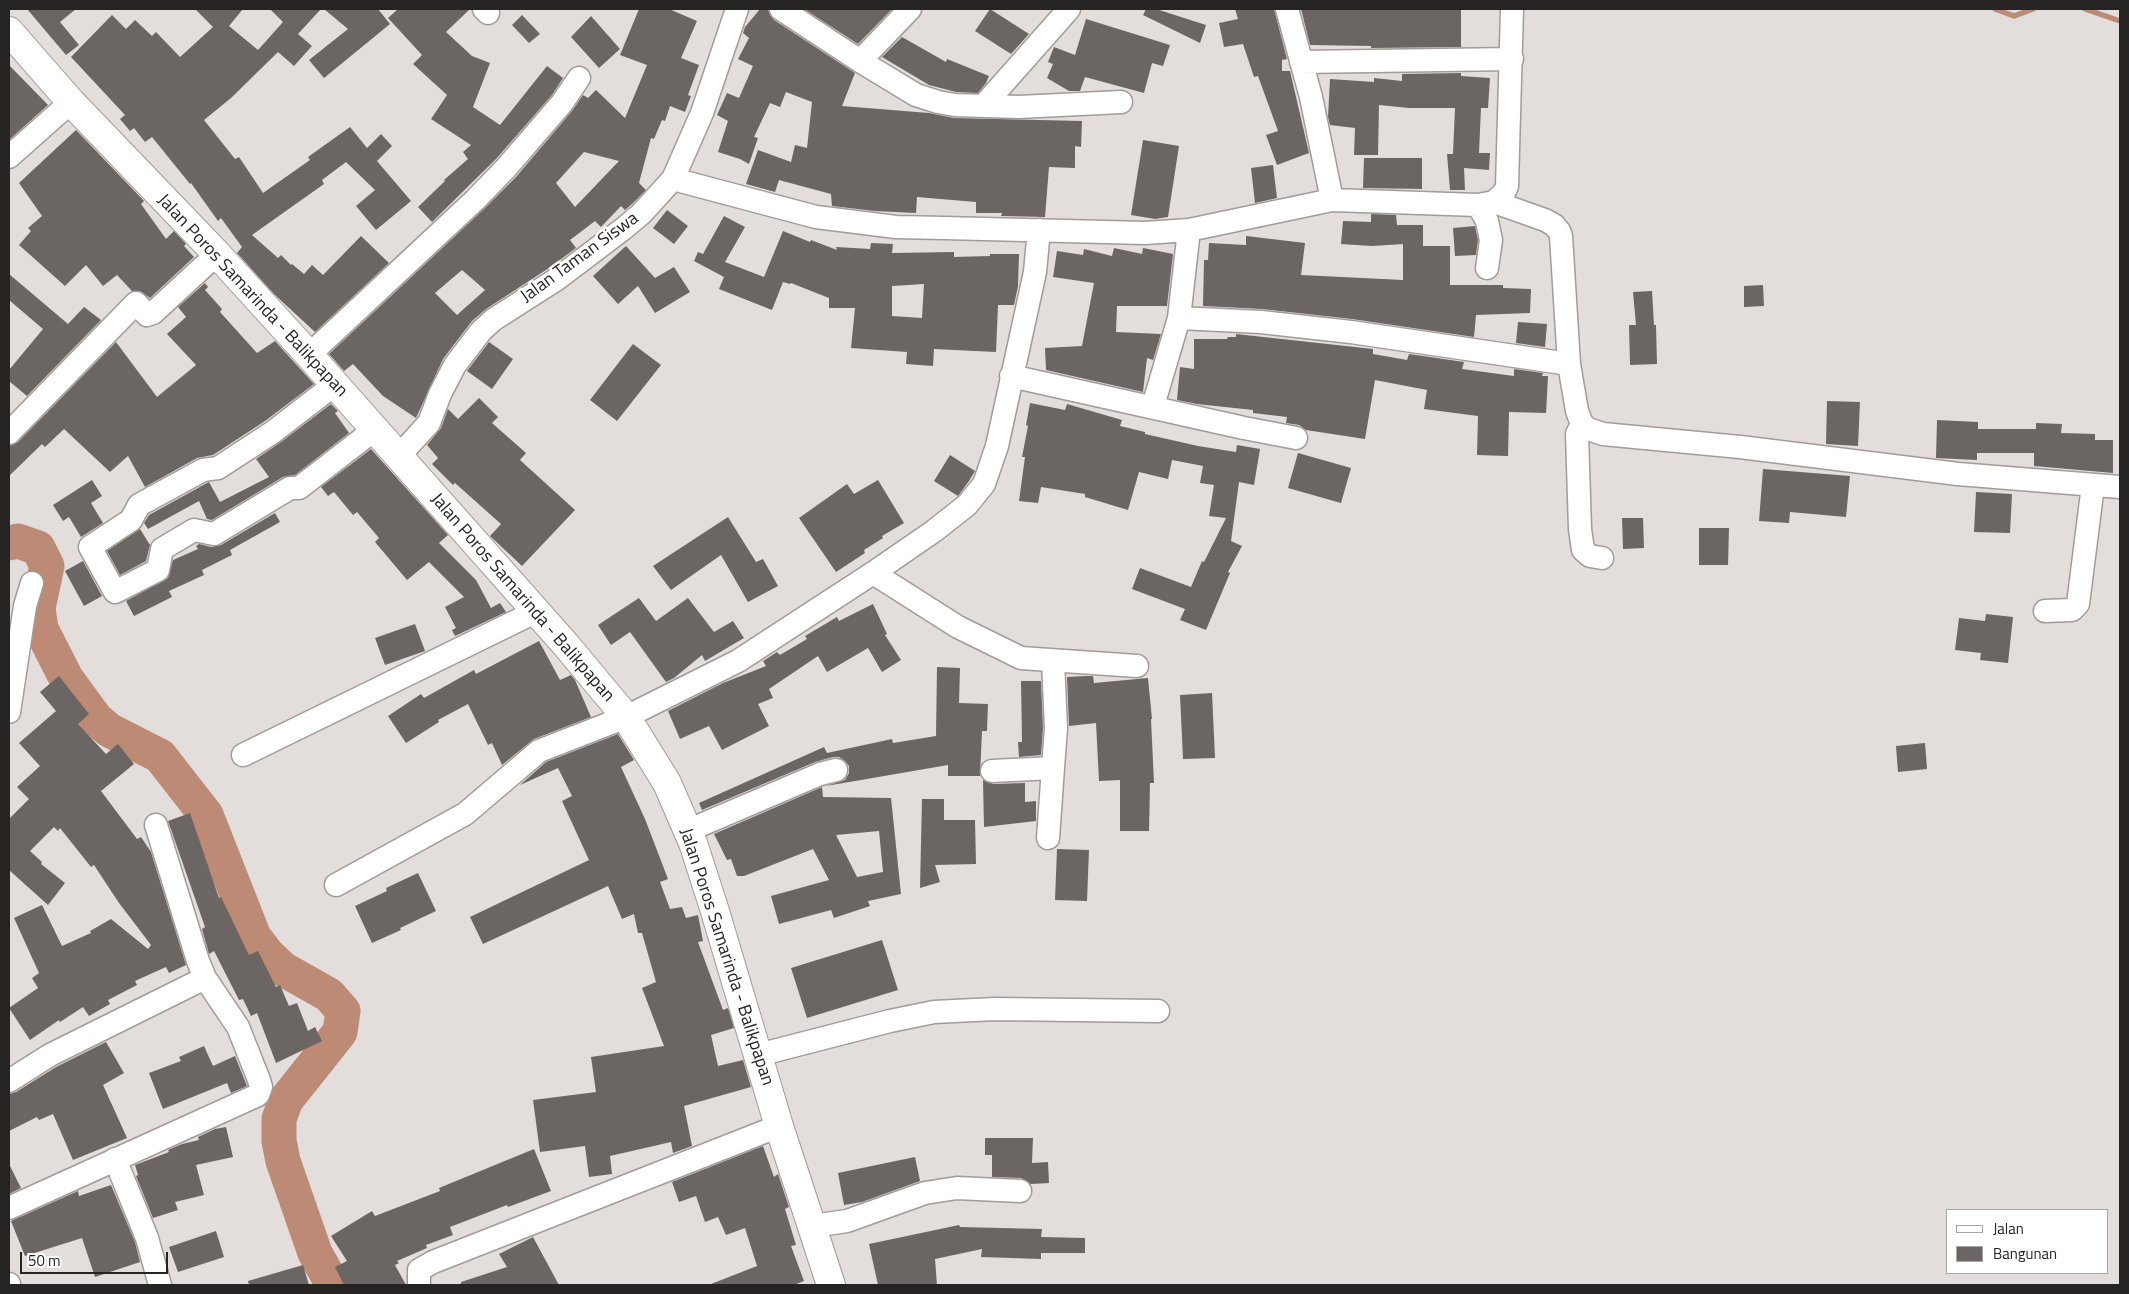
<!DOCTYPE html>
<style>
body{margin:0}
#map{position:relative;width:2129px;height:1294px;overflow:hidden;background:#e3dddb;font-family:"Titillium Web",sans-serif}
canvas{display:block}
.frame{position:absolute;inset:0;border:10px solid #262323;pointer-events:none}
.legend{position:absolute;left:1946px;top:1209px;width:162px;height:65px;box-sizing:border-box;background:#fff;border:1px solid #a8a7a7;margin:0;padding:6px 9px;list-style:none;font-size:15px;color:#262323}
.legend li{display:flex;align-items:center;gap:10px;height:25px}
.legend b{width:25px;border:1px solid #a8a7a7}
.scale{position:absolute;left:20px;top:1252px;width:148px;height:22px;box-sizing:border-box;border:2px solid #262323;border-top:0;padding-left:6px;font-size:15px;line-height:18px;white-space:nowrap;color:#262323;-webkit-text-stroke:4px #fff;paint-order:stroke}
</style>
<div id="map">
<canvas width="2129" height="1294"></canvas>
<div class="frame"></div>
<ul class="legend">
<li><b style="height:6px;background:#fff"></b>Jalan</li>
<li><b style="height:14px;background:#6b6664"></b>Bangunan</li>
</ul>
<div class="scale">50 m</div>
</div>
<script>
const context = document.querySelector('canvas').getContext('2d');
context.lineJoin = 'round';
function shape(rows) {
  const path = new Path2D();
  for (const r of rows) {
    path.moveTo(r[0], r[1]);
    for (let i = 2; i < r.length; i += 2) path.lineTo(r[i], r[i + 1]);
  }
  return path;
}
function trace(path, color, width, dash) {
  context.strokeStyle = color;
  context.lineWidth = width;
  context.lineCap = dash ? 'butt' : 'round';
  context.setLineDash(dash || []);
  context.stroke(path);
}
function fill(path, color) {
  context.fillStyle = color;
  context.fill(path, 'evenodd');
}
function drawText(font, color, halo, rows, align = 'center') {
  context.font = font + ' "Titillium Web",sans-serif';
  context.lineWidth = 5;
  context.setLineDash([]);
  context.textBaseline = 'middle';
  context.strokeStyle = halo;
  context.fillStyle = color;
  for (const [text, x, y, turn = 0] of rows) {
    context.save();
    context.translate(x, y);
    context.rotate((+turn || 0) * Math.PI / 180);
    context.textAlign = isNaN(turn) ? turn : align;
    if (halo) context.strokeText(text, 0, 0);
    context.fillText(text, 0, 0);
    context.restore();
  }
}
trace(shape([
 [1995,9,2014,16,2033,9],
 [2085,9,2120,21]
]), '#bd8a75', 5.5);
trace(shape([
 [9,543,18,541,38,548,47,566,38,608,41,629,66,678,96,719,109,730,160,756,206,815,254,937,267,954,283,969,329,995,343,1011,340,1032,286,1100,279,1119,279,1141,283,1161,315,1253,333,1285]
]), '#bd8a75', 35);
fill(shape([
 [27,9,76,9,60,22,79,45,66,55],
 [195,9,243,9,229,26,258,50,283,22,270,9,321,9,298,34,312,46,294,66,278,52,231,98,204,120,235,159,239,157,263,193,310,160,308,157,350,127,367,148,381,134,392,146,377,161,411,201,376,230,356,206,375,190,346,162,322,180,324,184,252,235,278,258,281,255,291,265,292,264,304,274,312,265,323,275,361,236,389,263,315,332,274,294,237,253,242,247,221,218,218,221,191,183,190,184,152,137,145,142,134,128,130,131,120,119,125,115,71,57,112,15,126,29,135,20,152,36,156,32,180,57,213,27],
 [324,9,378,9,390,24,324,78,309,60,348,29],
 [398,9,470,9,446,32,472,56,490,63,473,107,500,125,547,66,563,78,552,95,496,159,432,222,418,207,445,181,444,180,468,159,463,152,471,145,431,119,447,95,413,64,422,55,388,18],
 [639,9,669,9,697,21,681,58,699,65,688,95,691,96,685,112,670,106,665,121,662,120,654,139,651,138,639,183,646,190,632,204,625,210,621,206,601,227,595,221,570,240,576,248,549,268,486,309,472,321,443,359,416,418,383,396,353,364,344,371,329,354,484,209,516,177,572,111,583,95,588,98,596,90,625,118,647,65,620,55],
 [584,152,619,161,575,207,556,183],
 [462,270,485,290,457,315,435,293],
 [760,9,768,9,770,15,774,20,855,73,842,106,929,113,954,118,1082,121,1081,147,1075,146,1075,168,1049,167,1045,217,1001,216,1002,213,976,213,976,202,917,197,916,213,875,211,832,206,831,194,779,180,775,192,746,184,758,150,791,162,795,145,807,148,812,102,786,92,780,107,770,103,754,137,758,138,749,164,740,159,718,152,728,121,717,115,727,93,739,98,753,66,738,59,749,38,743,33,745,27],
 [804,9,892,9,858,44],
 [990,9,1029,34,1011,54,975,31],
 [1146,9,1156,9,1206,25,1200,43,1143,15],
 [1235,9,1274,9,1287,59,1282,60,1282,71,1290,71,1309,153,1277,165,1266,135,1278,131,1258,76,1254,77,1243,44,1224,47,1219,23,1238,19],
 [1301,9,1461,9,1461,47,1371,48,1371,46,1310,45],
 [522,15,540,34,529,43,512,25],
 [591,16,620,49,599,68,571,37],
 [1086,19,1170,45,1163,66,1152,63,1144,93,1085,77,1080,91,1069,91,1047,78,1053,64,1048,62,1054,47,1075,55],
 [902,37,946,62,947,59,989,76,986,83,978,93,956,92,929,85,882,57],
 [9,65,48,105,9,140],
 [1461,73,1461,76,1490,78,1488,108,1481,108,1479,153,1490,153,1489,170,1464,168,1465,190,1450,190,1447,154,1453,154,1455,108,1409,108,1379,105,1378,155,1354,155,1355,128,1330,125,1328,117,1330,79,1374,82,1374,78,1402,81,1402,74],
 [76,130,144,201,141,204,166,239,174,231,186,244,184,246,194,257,150,298,140,291,132,291,117,275,103,286,86,265,65,286,19,245,31,231,28,228,42,216,19,183],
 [1143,140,1179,146,1168,217,1155,219,1131,215],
 [1364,158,1422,158,1422,189,1363,188],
 [1273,165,1277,198,1255,203,1251,168],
 [667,210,688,226,674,244,653,228],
 [1371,214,1396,215,1397,225,1423,225,1423,246,1450,246,1450,285,1503,285,1503,288,1531,289,1530,313,1476,315,1474,337,1352,319,1262,309,1203,306,1204,260,1208,260,1209,243,1246,245,1246,236,1305,243,1301,275,1403,280,1403,244,1372,246,1341,244,1343,221,1371,222],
 [724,216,745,227,725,262,764,277,783,231,810,242,811,240,837,250,836,247,870,249,871,243,893,244,892,253,954,252,954,257,990,256,990,254,1019,254,1018,286,1014,305,998,305,996,352,934,349,933,366,906,364,907,352,851,348,855,308,829,308,829,298,791,283,790,284,783,282,772,310,719,289,724,277,694,261,698,252,703,254],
 [924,284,922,318,892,316,892,286],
 [1475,226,1478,240,1476,255,1455,256,1453,228],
 [626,246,655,278,674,267,690,292,655,313,638,286,618,304,593,276],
 [1114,248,1142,254,1143,248,1173,254,1167,306,1117,306,1116,332,1161,334,1153,360,1147,358,1143,392,1046,370,1045,348,1082,346,1094,283,1053,277,1057,251,1083,255,1084,249,1112,256],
 [9,274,68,324,84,307,101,320,27,396,9,381,9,370,43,329,9,300],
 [205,283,208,287,205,290,222,309,220,312,257,353,275,341,314,384,265,421,213,455,197,458,145,487,128,456,110,472,64,429,45,447,42,444,9,476,9,446,18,442,116,342,157,397,196,365,167,334,186,317,178,307],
 [1763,285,1764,306,1744,307,1744,286],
 [1652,291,1654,325,1656,325,1657,364,1630,365,1629,325,1636,325,1633,292],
 [1518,322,1547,324,1545,347,1516,343],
 [1236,334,1373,349,1373,354,1407,360,1409,354,1464,362,1462,369,1514,376,1514,369,1543,373,1542,376,1548,376,1546,413,1509,412,1508,456,1477,455,1478,416,1424,409,1427,390,1375,380,1365,439,1306,430,1299,425,1286,423,1287,417,1253,413,1253,410,1197,404,1177,400,1180,367,1194,369,1194,339,1227,339,1228,337,1236,337],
 [489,342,513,359,492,389,467,371],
 [633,344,661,365,617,421,590,400],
 [479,398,498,417,492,423,526,453,520,460,575,510,522,566,490,536,501,524,455,483,453,485,432,464,438,458,427,445,441,428,448,409,458,419],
 [1827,401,1860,402,1858,446,1826,444],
 [1030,403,1065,410,1067,404,1122,420,1120,426,1145,432,1145,434,1198,446,1236,452,1237,445,1260,449,1254,485,1239,482,1231,541,1242,546,1228,572,1230,573,1206,630,1180,620,1185,609,1132,589,1140,568,1191,587,1202,561,1204,562,1226,518,1209,516,1214,485,1200,483,1203,466,1172,460,1168,479,1139,472,1128,510,1085,497,1085,494,1041,487,1038,503,1019,501,1025,457,1022,457,1028,426,1026,425],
 [331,404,338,411,335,413,349,433,295,475,283,477,212,520,207,519,199,501,148,529,144,523,149,515,207,483,209,482,220,502,269,477,256,459,281,442],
 [1937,420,1978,422,1978,429,2036,429,2036,423,2062,424,2061,433,2095,434,2095,440,2113,440,2113,473,2034,466,2034,453,1977,453,1977,460,1936,458],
 [371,449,448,535,439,543,476,580,491,608,500,603,506,612,455,636,452,630,456,628,445,607,464,597,429,562,407,580,375,542,379,538,357,512,353,515,334,492,328,496,321,487],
 [1298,453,1351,468,1341,503,1288,488],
 [950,455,975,471,969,481,958,496,934,481],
 [1763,469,1850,476,1846,517,1790,512,1789,523,1759,521],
 [92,480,102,496,91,503,103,523,81,537,69,517,63,521,53,505],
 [878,480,904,523,882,536,883,538,864,550,865,553,836,572,799,518,847,484,854,494],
 [1976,492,2012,494,2010,533,1974,532],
 [275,513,280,522,230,550,232,555,202,570,204,575,169,591,172,597,134,616,126,601,168,578,173,560,198,549,196,546,199,544,211,547,221,545],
 [728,517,756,562,763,559,778,586,748,602,721,555,671,590,653,566],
 [1622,518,1643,518,1644,548,1623,549],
 [1699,528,1729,528,1728,565,1699,565],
 [140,529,150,545,146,561,120,575,107,551],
 [83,561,102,596,84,606,65,571],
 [639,598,656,621,688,598,714,632,733,621,744,638,705,661,702,655,674,678,666,682,630,632,611,645,598,625],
 [873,604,887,634,885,635,901,660,882,672,868,648,827,672,818,656,769,689,773,698,758,704,769,726,722,750,709,726,680,739,668,711,723,683,766,666,763,661,777,652,780,655,807,639,805,636,837,617,839,621],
 [1986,614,2013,617,2008,663,1980,660,1981,653,1955,650,1959,618,1985,621],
 [415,624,425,651,385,665,375,638],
 [539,641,560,680,571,675,575,680,591,717,534,739,502,765,492,743,488,745,468,704,438,720,439,722,406,743,388,716,421,694,424,698,474,670,476,674],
 [937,667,960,668,959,703,988,704,987,731,982,731,980,776,948,776,948,765,826,786,845,780,849,773,849,766,845,761,839,757,833,757,815,762,702,810,699,803,824,747,827,753,892,739,893,743,936,736],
 [59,676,89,714,78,724,106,754,118,744,134,764,101,791,137,839,141,837,151,852,186,965,169,973,166,967,135,981,137,985,108,1000,110,1004,89,1016,83,1007,60,1022,59,1020,30,1040,9,1008,38,988,32,978,39,973,14,918,42,905,62,946,91,933,90,931,111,919,148,949,151,945,119,903,94,865,91,867,60,828,58,831,54,827,30,851,42,862,41,864,65,883,48,905,9,870,9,819,29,799,17,787,40,766,19,743,56,711,40,692],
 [1085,676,1093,676,1094,683,1148,678,1152,719,1151,719,1154,783,1150,783,1149,831,1120,831,1120,780,1099,781,1096,723,1069,726,1067,677],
 [1021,681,1041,681,1043,728,1041,755,1019,757,1018,742,1022,742],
 [1212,693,1215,758,1183,759,1180,695],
 [618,734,634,760,621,767,645,819,668,879,660,882,670,909,682,907,686,918,698,915,703,941,698,942,723,1010,728,1008,734,1028,711,1035,718,1066,743,1060,751,1087,684,1106,692,1146,673,1153,671,1142,610,1156,612,1174,589,1177,585,1146,540,1152,533,1100,596,1092,591,1057,664,1046,642,988,656,982,642,933,638,933,634,914,622,919,608,886,483,944,470,917,589,860,562,801,572,796,558,768,520,785,546,762],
 [1925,743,1927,769,1898,772,1896,746],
 [983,780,993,784,1025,783,1025,802,1036,801,1036,821,984,827],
 [822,787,823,797,891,798,901,894,868,901,870,906,834,918,831,910,779,924,771,896,829,880,813,849,744,876,737,876,731,859,727,860,714,834],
 [879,831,883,872,857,877,836,835],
 [922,799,944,799,944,820,975,820,976,864,935,865,940,882,920,888],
 [190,813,219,898,221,897,249,955,258,951,276,987,280,985,289,1006,297,1003,308,1031,315,1027,322,1041,276,1063,257,1013,251,1016,243,999,239,1000,214,951,209,954,202,929,205,927,168,821],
 [1057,849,1089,850,1087,901,1055,900],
 [418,873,436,911,400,928,401,930,372,943,355,906,387,891,386,888],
 [882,940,898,990,807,1018,791,968],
 [106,1042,124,1073,103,1085,127,1138,73,1160,53,1114,39,1120,37,1117,9,1131,9,1094,16,1092,56,1067],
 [204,1046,213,1066,235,1056,247,1086,231,1093,227,1083,163,1109,149,1073,181,1061,179,1057],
 [226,1127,233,1157,196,1165,204,1195,175,1202,178,1210,153,1218,136,1176,138,1175,135,1165,169,1152,168,1150,182,1144,199,1140,198,1137,215,1129],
 [985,1138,1033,1138,1032,1163,1048,1162,1049,1183,1031,1184,1021,1178,992,1177,992,1155,985,1155],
 [763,1146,774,1177,778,1174,789,1207,785,1209,796,1245,791,1246,804,1281,794,1285,711,1285,711,1284,757,1266,745,1228,726,1235,718,1217,705,1222,696,1196,679,1202,672,1182],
 [534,1149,551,1191,508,1207,507,1205,450,1227,453,1235,426,1245,427,1248,397,1261,399,1263,395,1265,406,1285,344,1285,335,1267,347,1261,331,1236,372,1211,375,1216,440,1191,439,1188],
 [915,1157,920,1181,862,1202,844,1205,838,1173],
 [9,1164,21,1188,9,1194],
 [111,1185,135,1242,140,1262,95,1277,82,1238,25,1256,11,1221,78,1191,79,1196],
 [959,1225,960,1227,1042,1229,1041,1237,1085,1238,1085,1253,1041,1253,1041,1259,981,1257,982,1249,935,1259,937,1285,878,1285,869,1244],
 [216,1231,224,1257,178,1272,169,1247],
 [533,1237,559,1285,461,1285,461,1282,507,1267,499,1254],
 [303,1265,309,1285,249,1285,248,1281]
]), '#6b6664');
const minor = shape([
 [484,9,488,13],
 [781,9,860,61,916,95,938,102,955,105,1019,107,1121,102],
 [1287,9,1311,97,1332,200],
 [860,61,910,9],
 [1301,62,1512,59],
 [985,104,1069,9],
 [9,157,71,102],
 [673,179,816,217,896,227,944,228,1145,233,1189,230,1332,200,1478,205,1494,202,1504,193,1507,186,1512,9],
 [1494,202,1545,220,1554,225,1559,231,1561,236,1569,364,1577,411,1582,424,1588,429,1603,434,1740,447,1958,474,2120,487],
 [1478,205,1487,221,1491,240,1487,268],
 [1179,318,1261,322,1351,332,1569,364],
 [309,355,475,200,506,168,562,103,579,78],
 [1011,376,1244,428,1296,438],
 [334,385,273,432,218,468,203,470,139,505,131,520,90,547,115,592,158,570,162,549,194,530,214,534,290,488,299,488,374,430],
 [1153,406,1179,318,1189,230],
 [1582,424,1577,434,1580,529,1583,550,1590,556,1602,558],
 [9,433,136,303,147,315,153,313,217,254],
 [398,457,429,423,440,394,455,365,481,331,493,320,557,279,623,229,641,214,673,179,702,113,737,9],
 [873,573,958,627,1021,658,1137,666],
 [2045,611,2072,610,2078,604,2093,485],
 [9,712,25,606,32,583],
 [243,755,535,612],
 [992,771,1053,768,1056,728,1053,661],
 [687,831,820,774,836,770],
 [1048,838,1053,768],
 [336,885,465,814,539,751,626,717,738,661,873,573,934,531,967,505,984,484,997,446,1035,272,1039,230],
 [758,1055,890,1021,934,1012,995,1009,1158,1011],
 [9,1081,50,1055,205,978,198,961,156,825],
 [115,1159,147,1238,160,1285],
 [9,1208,258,1095,261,1087,259,1080,238,1027,205,978],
 [812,1226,847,1221,925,1193,957,1188,1020,1191],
 [9,1284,9,1285],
 [419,1285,419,1270,433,1262,779,1126]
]);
const highway = shape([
 [9,31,71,102,217,254,309,355,566,645,626,717,667,783,693,843,714,908,779,1126,831,1285]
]);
trace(minor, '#a19c99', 25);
trace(highway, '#a19c99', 30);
trace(minor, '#fff', 22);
trace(highway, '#fff', 28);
drawText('18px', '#262323', '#fff', [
 ["Jalan Taman Siswa",580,258,-36],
 ["Jalan Poros Samarinda - Balikpapan",252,296,47],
 ["Jalan Poros Samarinda - Balikpapan",522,598,49],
 ["Jalan Poros Samarinda - Balikpapan",726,957,72]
]);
</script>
